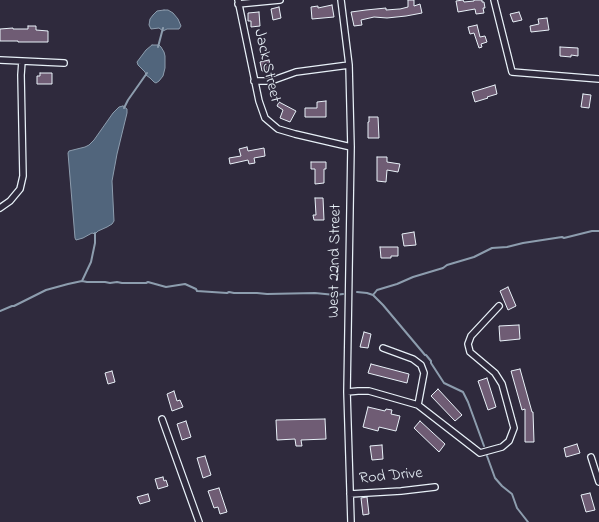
<!DOCTYPE html>
<style>
body{margin:0}
canvas{display:block;background:#2f2a3d}
</style>
<canvas width="599" height="522"></canvas>
<script>
const context = document.querySelector('canvas').getContext('2d');
context.lineJoin = 'round';
function fill(path, color) {
  context.fillStyle = color;
  context.fill(path, 'evenodd');
}
function shape(rows) {
  const path = new Path2D();
  for (const r of rows) {
    path.moveTo(r[0], r[1]);
    for (let i = 2; i < r.length; i += 2) path.lineTo(r[i], r[i + 1]);
  }
  return path;
}
function trace(path, color, width, dash) {
  context.strokeStyle = color;
  context.lineWidth = width;
  context.lineCap = dash ? 'butt' : 'round';
  context.setLineDash(dash || []);
  context.stroke(path);
}
function drawText(font, color, halo, rows, align = 'center') {
  context.font = font + ' "Indie Flower",sans-serif';
  context.lineWidth = 3;
  context.setLineDash([]);
  context.textBaseline = 'middle';
  context.strokeStyle = halo;
  context.fillStyle = color;
  for (const [text, x, y, turn = 0] of rows) {
    context.save();
    context.translate(x, y);
    context.rotate((+turn || 0) * Math.PI / 180);
    context.textAlign = isNaN(turn) ? turn : align;
    if (halo) context.strokeText(text, 0, 0);
    context.fillText(text, 0, 0);
    context.restore();
  }
}
const water = shape([
 [164,10,168,10,173,13,178,19,181,26,179,29,167,29,163,31,159,28,151,29,149,25,150,19,153,15,157,11,164,10],
 [152,45,159,45,161,47,164,52,165,56,165,68,163,76,159,81,156,83,154,82,150,78,146,75,145,72,138,65,137,62,146,50,152,45],
 [123,106,127,109,127,113,117,154,112,181,114,221,112,224,107,227,98,231,95,234,92,233,83,238,76,240,75,238,68,153,69,151,85,147,89,145,94,140,113,113,119,107,123,106]
]);
fill(water, '#51657c');
trace(water, '#8d9dae', 1);
trace(shape([
 [158,47,163,28],
 [124,108,128,100,147,73],
 [82,281,91,262,95,243,95,233],
 [357,292,367,293,373,295,383,305,425,355,426,355,431,361,431,363,444,383,463,392,468,402,484,446],
 [373,295,377,290,397,284,413,277,443,268,447,265,474,257,492,248,507,247,523,243,562,237,564,238,592,231,599,231],
 [0,311,12,306,14,306,46,290,68,284,82,281,87,282,105,282,110,283,117,282,122,283,146,283,148,282,166,287,185,284,196,289,197,291,227,293,229,292,234,293,257,293,267,294,315,293,335,295,343,294],
 [487,456,495,478,502,486,512,494,517,508,528,522]
]), '#8d9dae', 2);
const building = shape([
 [408,0,414,0,414,6,420,4,422,13,406,16,387,18,374,17,361,20,362,25,354,26,351,12,366,10,386,8,386,10,399,9,400,9,408,7,408,0],
 [463,0,464,2,474,1,474,0,482,0,482,2,484,2,485,8,483,8,484,13,476,14,475,9,458,12,456,1,463,0],
 [332,5,334,17,312,19,311,7,318,6,318,8,332,5],
 [279,7,281,18,273,20,271,9,279,7],
 [259,12,260,26,251,27,251,21,248,21,248,13,259,12],
 [519,12,522,20,513,22,510,14,519,12],
 [547,18,549,30,531,32,530,26,539,24,538,19,547,18],
 [477,25,480,37,485,36,487,42,481,44,482,47,479,48,474,33,470,34,468,27,477,25],
 [28,26,36,26,36,30,48,31,48,42,18,42,18,41,0,41,0,29,13,28,13,29,28,29,28,26],
 [560,47,578,48,578,56,571,55,571,57,560,56,560,47],
 [269,60,271,69,262,71,260,62,269,60],
 [40,73,52,73,52,84,37,84,37,76,40,76,40,73],
 [495,85,497,94,487,97,488,98,475,102,472,92,495,85],
 [583,94,591,95,589,108,581,107,583,94],
 [326,101,326,117,305,117,305,108,317,108,317,102,326,101],
 [279,102,296,111,290,122,280,118,283,110,277,106,279,102],
 [369,117,378,117,379,138,368,138,368,122,369,122,369,117],
 [247,147,248,151,264,148,265,156,254,158,255,163,249,164,248,160,230,164,229,158,241,156,239,149,247,147],
 [377,157,387,157,387,162,400,164,398,172,387,170,386,182,377,181,377,157],
 [311,162,326,162,326,169,324,169,324,183,315,184,315,169,311,169,311,162],
 [315,198,323,198,324,220,314,220,313,215,316,215,315,198],
 [414,232,416,245,404,246,402,234,414,232],
 [380,247,398,247,398,256,391,256,391,258,381,258,380,247],
 [508,287,516,306,508,310,500,291,508,287],
 [519,325,520,339,500,341,499,326,519,325],
 [364,332,371,334,368,348,360,347,364,332],
 [371,364,409,374,407,383,368,373,371,364],
 [520,369,532,412,533,412,534,442,525,442,525,409,522,410,511,371,520,369],
 [112,371,115,382,108,384,105,373,112,371],
 [487,378,496,407,488,410,478,381,487,378],
 [438,389,462,415,455,421,431,396,438,389],
 [174,391,177,401,180,400,183,407,172,411,167,394,174,391],
 [368,407,385,411,386,409,392,410,391,414,400,416,396,431,379,427,378,431,363,427,368,407],
 [325,419,326,439,301,440,302,446,296,446,295,439,277,440,276,420,325,419],
 [186,421,191,437,182,440,177,424,186,421],
 [420,421,445,444,439,452,414,428,420,421],
 [577,444,580,453,566,457,564,448,577,444],
 [382,445,383,459,372,460,370,446,382,445],
 [205,456,211,475,203,478,197,458,205,456],
 [163,477,164,481,166,480,168,486,158,489,155,479,163,477],
 [219,488,227,512,220,514,218,507,214,508,208,491,219,488],
 [590,493,595,510,586,512,581,495,590,493],
 [148,494,150,501,140,504,137,497,148,494],
 [367,497,369,514,363,515,361,498,367,497]
]);
fill(building, '#6f5c74');
trace(building, '#e8f1f8', 1);
const street = shape([
 [238,0,259,101,265,118,278,129,295,134,351,147],
 [341,0,349,65,351,147,347,392,351,522],
 [494,0,512,72,599,79],
 [238,4,280,0],
 [0,60,22,61,21,75,23,176,20,189,10,201,0,208],
 [22,61,64,63],
 [254,81,271,81,296,72,349,65],
 [383,348,413,359,421,365,424,373,418,405],
 [347,392,358,391,369,391,418,405,480,453,502,447,509,441,514,428,502,384,495,373,470,352,468,344,471,336,499,306],
 [162,419,199,522],
 [591,457,599,482],
 [350,494,401,491,435,487]
]);
trace(street, '#e8f1f8', 8);
trace(street, '#2f2a3d', 5.5);
drawText('16px', '#e8f1f8', '#2f2a3d', [
 ["Jack Street",266,66,77],
 ["West 22nd Street",336,261,-89],
 ["Rod Drive",391,477,-5]
]);
</script>
